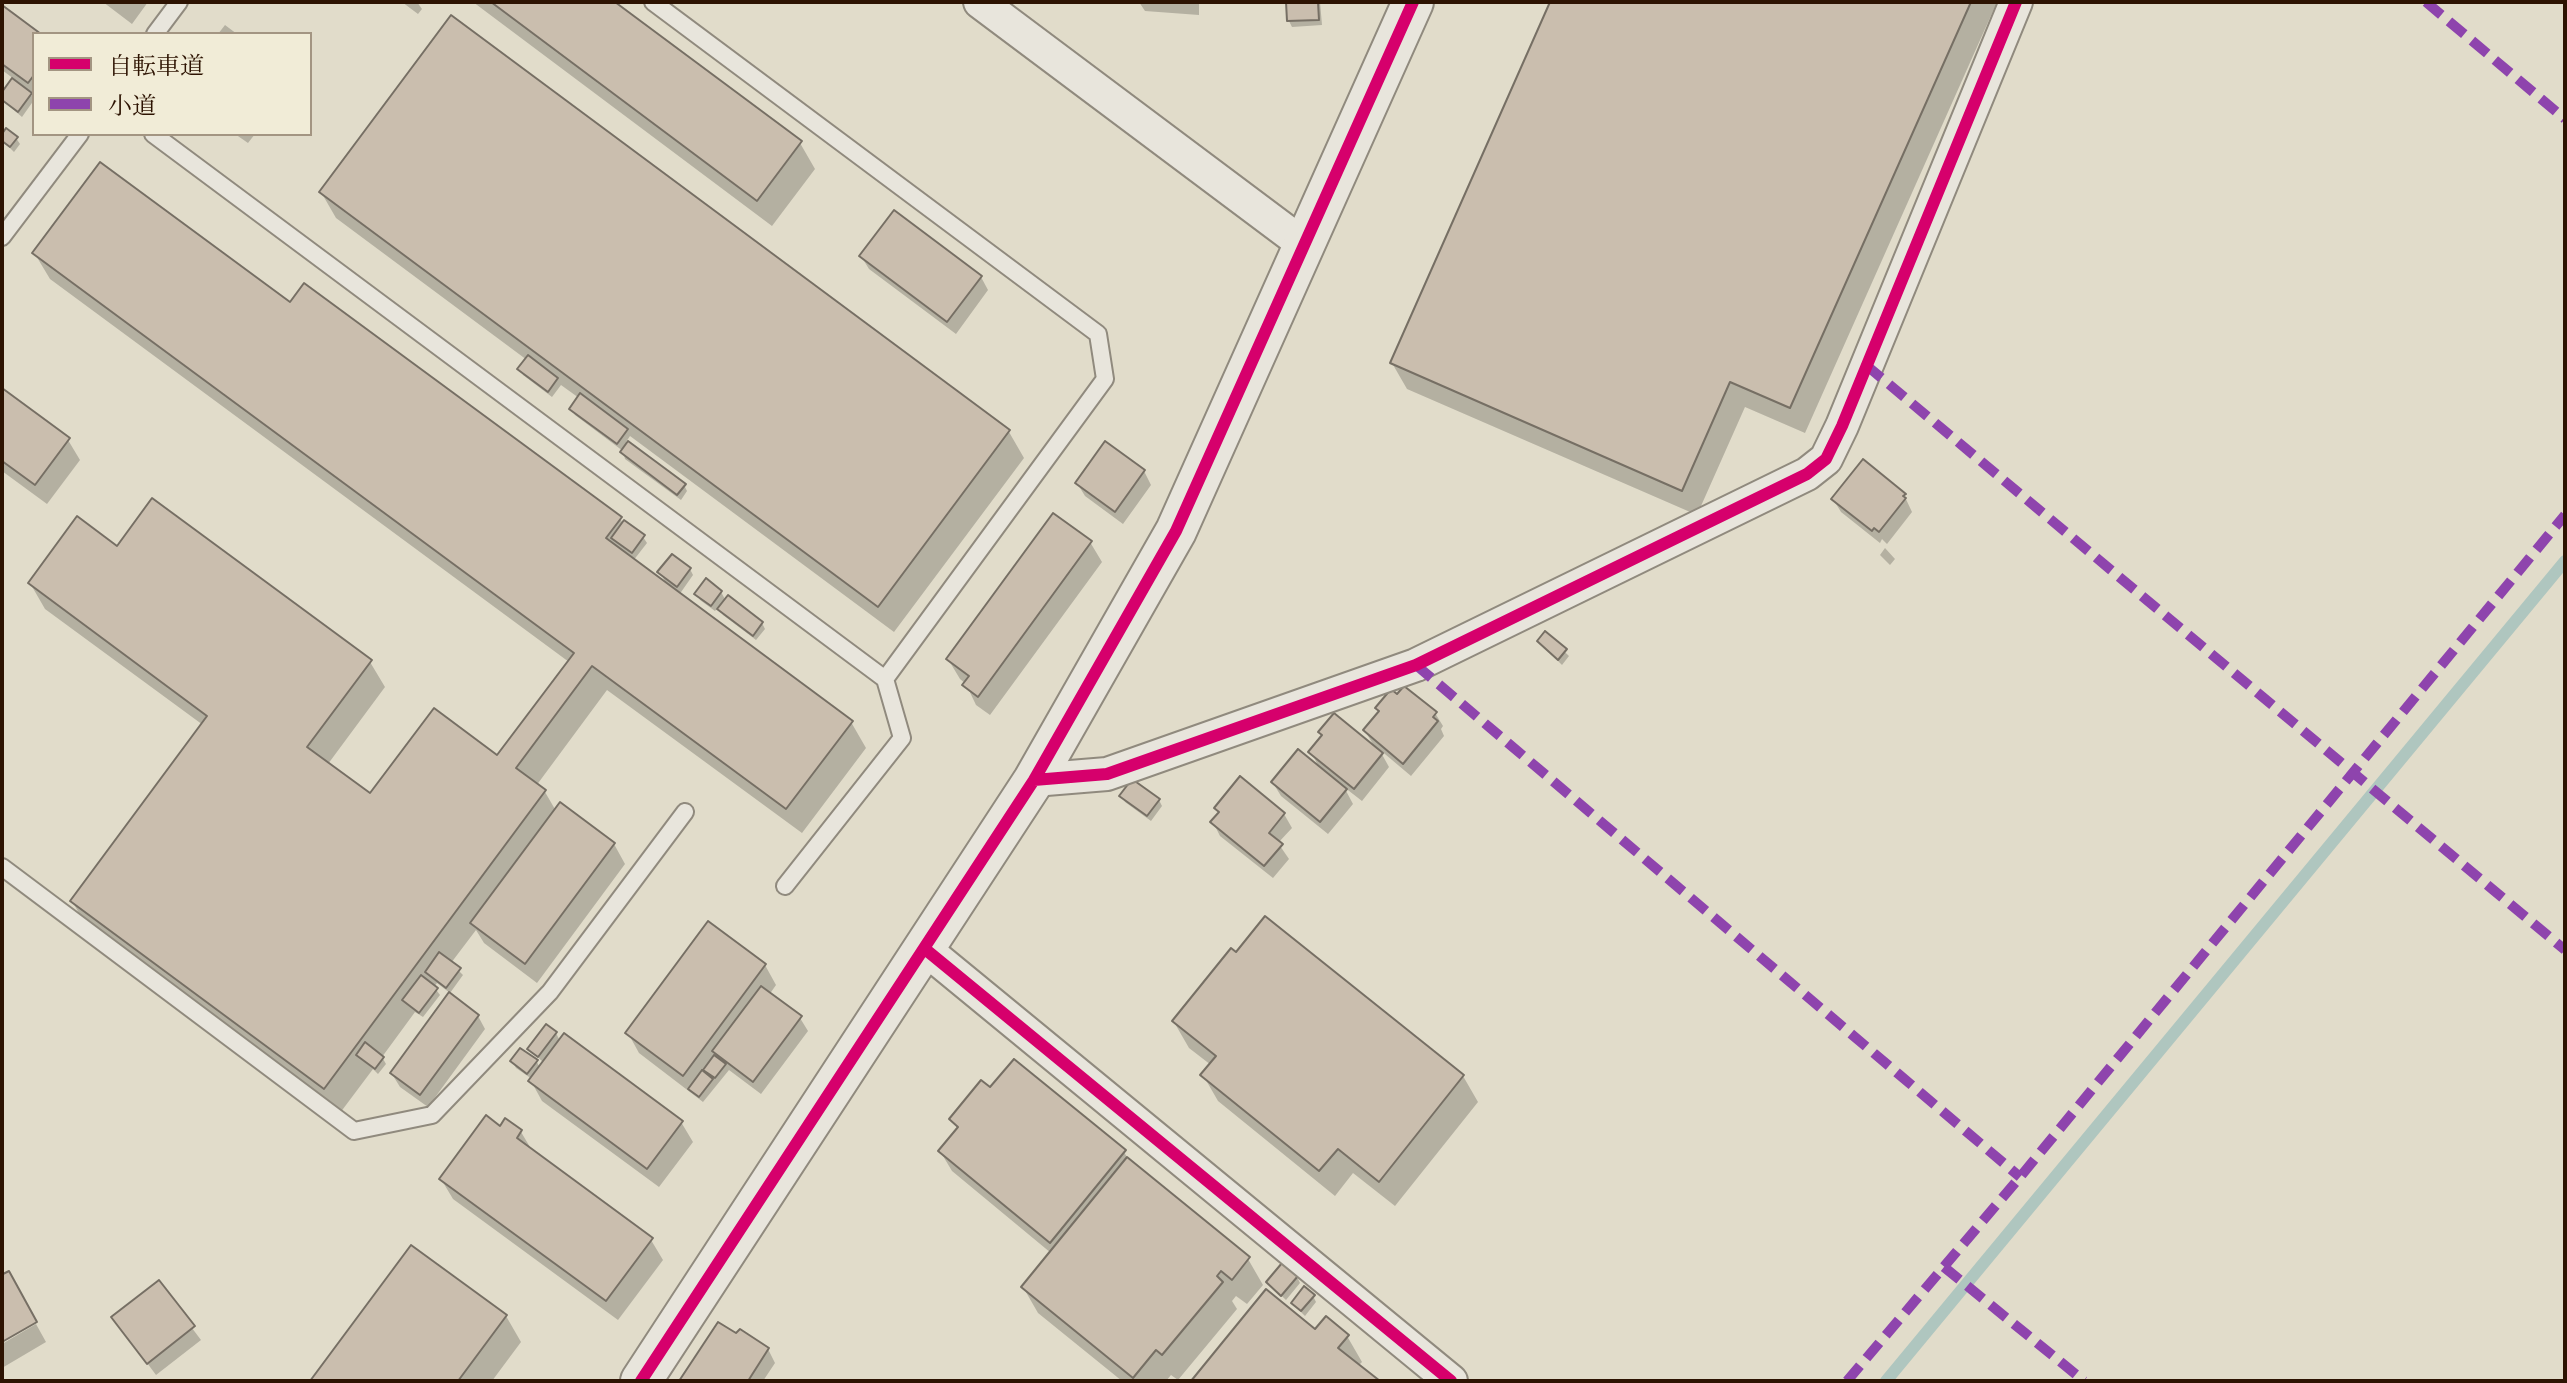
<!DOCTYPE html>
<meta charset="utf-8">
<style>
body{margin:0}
#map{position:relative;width:2567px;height:1383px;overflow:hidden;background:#e1dcca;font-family:Alegreya,"Noto Serif JP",serif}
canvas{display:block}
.frame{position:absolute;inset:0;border:4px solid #2d1302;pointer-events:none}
.legend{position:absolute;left:32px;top:32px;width:280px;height:104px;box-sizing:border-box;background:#f1ecd7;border:2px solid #a39582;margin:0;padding:10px 14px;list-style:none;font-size:24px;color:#2d1302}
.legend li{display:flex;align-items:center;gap:16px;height:40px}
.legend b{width:40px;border:2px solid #a39582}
</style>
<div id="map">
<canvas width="2567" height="1383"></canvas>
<div class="frame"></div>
<ul class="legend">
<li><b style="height:10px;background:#d6006c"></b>自転車道</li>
<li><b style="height:10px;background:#8e44ad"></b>小道</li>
</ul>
</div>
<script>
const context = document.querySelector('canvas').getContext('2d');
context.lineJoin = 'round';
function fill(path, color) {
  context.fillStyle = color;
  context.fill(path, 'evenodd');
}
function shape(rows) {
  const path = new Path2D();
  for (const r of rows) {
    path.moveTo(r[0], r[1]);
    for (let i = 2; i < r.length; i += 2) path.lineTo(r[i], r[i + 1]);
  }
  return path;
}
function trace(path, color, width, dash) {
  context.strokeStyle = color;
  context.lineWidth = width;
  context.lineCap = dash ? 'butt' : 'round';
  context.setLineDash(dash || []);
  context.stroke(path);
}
fill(shape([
 [103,2,148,2,132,24],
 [402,2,417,2,422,9,418,14],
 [473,2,612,2,800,143,815,169,772,226],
 [1139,2,1199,2,1199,15,1145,11],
 [1288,2,1320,2,1322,25,1292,27,1289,21],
 [1552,2,1997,2,1805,433,1745,407,1697,515,1407,389,1392,363],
 [2,8,37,34,34,34,34,94,28,89,34,100,22,117,2,100,2,95,14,79,2,70],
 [451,18,1009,432,1024,458,894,632,630,436,626,442,684,485,687,491,681,500,625,459,623,451,575,415,571,409,579,398,561,385,552,397,523,375,520,369,527,360,336,218,321,192],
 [225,25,237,34,218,34],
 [2,128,5,133,16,138,20,144,14,152,2,140],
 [235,134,255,134,248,143],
 [35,254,290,305,620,518,623,524,643,537,647,543,633,561,668,587,660,572,690,569,693,575,679,595,851,722,866,748,802,833,607,690,536,786,545,792,556,811,614,844,625,864,537,983,484,943,476,930,451,963,463,975,450,993,437,983,434,987,440,995,423,1017,415,1012,382,1057,386,1064,378,1074,373,1069,340,1113,87,927,72,901,203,725,45,609,30,583,118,548,370,662,385,687,328,764,371,795,498,758,569,662,50,279],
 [861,256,981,277,988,290,956,334,869,269],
 [2,391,68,440,80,460,47,504,2,471],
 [1144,471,1151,485,1123,524,1085,496,1077,483],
 [1904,495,1912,512,1887,544,1882,539,1880,543,1841,512,1833,499],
 [1090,542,1102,562,990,715,976,705,966,684,960,679,948,659],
 [1885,548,1895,559,1890,565,1880,555],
 [721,592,726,601,762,623,765,629,756,640,723,615,718,607,715,611,700,600,697,594],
 [1546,634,1569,656,1562,665,1539,642],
 [1435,713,1443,726,1441,729,1444,736,1411,776,1379,749,1389,767,1362,801,1344,787,1353,804,1328,834,1281,796,1273,783,1320,769,1311,752,1323,737,1320,733,1376,749,1365,731],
 [1240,779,1284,814,1292,828,1278,843,1289,859,1273,878,1220,836,1213,822,1220,814,1216,808],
 [1122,796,1159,800,1162,806,1151,821,1125,802],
 [1266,919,1463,1076,1478,1102,1395,1206,1353,1173,1335,1196,1218,1101,1203,1075,1211,1065,1189,1048,1174,1022],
 [765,965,776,985,769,995,800,1018,808,1031,761,1094,729,1070,703,1102,639,1053,628,1033],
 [478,1016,485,1029,428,1107,400,1087,392,1074],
 [556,1033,560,1041,681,1122,693,1142,659,1187,542,1101,531,1081,532,1079,516,1068,513,1062,537,1062,540,1068,544,1063,529,1049],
 [952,1119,1124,1152,1131,1164,1248,1259,1263,1285,1247,1304,1236,1296,1232,1301,1237,1309,1178,1380,1171,1375,1166,1381,1122,1381,1038,1313,1023,1287,1051,1253,952,1171,940,1151,958,1130],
 [500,1128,521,1132,533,1152,651,1240,663,1260,618,1320,453,1199,441,1179],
 [1297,1277,1300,1283,1286,1300,1268,1283],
 [158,1283,201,1340,156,1375,113,1317],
 [1313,1296,1316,1302,1305,1316,1293,1304],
 [506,1316,521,1342,492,1381,312,1381],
 [36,1324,46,1342,2,1368,2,1344],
 [1316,1331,1347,1336,1362,1362,1358,1366,1376,1381,1194,1381],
 [768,1349,775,1363,763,1381,682,1381]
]), '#0003');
trace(shape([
 [1886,1381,2565,561]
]), '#afc6bf', 12);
const building = shape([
 [491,2,615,2,802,141,757,201,491,2],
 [1286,2,1318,2,1319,20,1287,21,1286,2],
 [1550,2,1971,2,1790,408,1730,382,1682,491,1390,363,1550,2],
 [2,5,41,34,34,34,34,75,28,83,2,64,2,5],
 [451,15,1010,430,878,607,319,192,451,15],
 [12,78,32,93,18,112,2,100,2,92,12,78],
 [6,128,18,137,10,147,2,141,2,134,6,128],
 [100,162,290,302,304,283,622,517,606,538,853,721,786,809,592,666,516,768,546,790,324,1089,70,901,207,716,28,583,77,516,117,546,152,498,372,660,307,747,370,793,434,708,497,755,574,653,32,253,100,162],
 [894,210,982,276,947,322,859,256,894,210],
 [528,355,558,378,548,392,517,369,528,355],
 [2,388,70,438,35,485,2,461,2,388],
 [580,393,628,429,617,444,569,409,580,393],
 [628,441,686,484,677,495,620,452,628,441],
 [1105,441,1145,470,1115,512,1075,483,1105,441],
 [1863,459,1906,494,1903,496,1906,498,1879,532,1874,528,1872,531,1831,499,1863,459],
 [1053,513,1092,541,978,697,962,685,969,676,946,659,1053,513],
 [624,520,645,535,632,553,611,538,624,520],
 [672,554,691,568,677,587,657,572,672,554],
 [706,578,722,591,711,606,694,594,706,578],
 [728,595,763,622,753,636,717,609,728,595],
 [1545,631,1567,649,1558,660,1537,641,1545,631],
 [1404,686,1437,712,1433,717,1438,721,1403,764,1363,730,1379,711,1375,708,1391,689,1397,694,1404,686],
 [1334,713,1383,753,1354,789,1308,752,1322,735,1318,732,1334,713],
 [1298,749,1347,789,1320,822,1271,782,1298,749],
 [1240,776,1285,813,1269,833,1283,844,1264,866,1210,822,1219,812,1214,808,1240,776],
 [1132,779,1160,799,1147,816,1119,796,1132,779],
 [560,802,615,843,525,964,470,923,560,802],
 [1265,916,1464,1075,1379,1182,1338,1149,1319,1171,1200,1075,1216,1056,1172,1021,1231,948,1236,952,1265,916],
 [708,921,766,964,683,1076,625,1033,708,921],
 [439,952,461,968,446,988,425,972,439,952],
 [421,975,438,988,419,1013,402,1000,421,975],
 [761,986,802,1016,753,1082,712,1051,761,986],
 [449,992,479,1015,420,1095,390,1073,449,992],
 [546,1024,557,1032,538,1057,527,1049,546,1024],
 [564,1033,683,1121,647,1169,528,1081,564,1033],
 [365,1042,384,1057,375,1069,356,1055,365,1042],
 [520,1048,538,1060,527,1074,510,1061,520,1048],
 [714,1055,726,1064,715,1078,703,1070,714,1055],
 [1014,1059,1126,1150,1050,1243,938,1151,958,1127,949,1119,981,1080,990,1087,1014,1059],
 [702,1070,713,1079,699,1097,688,1089,702,1070],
 [486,1115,500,1126,505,1118,522,1130,517,1138,653,1238,606,1301,439,1179,486,1115],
 [1127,1157,1250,1257,1232,1280,1221,1271,1217,1276,1223,1282,1162,1355,1156,1350,1133,1378,1021,1287,1127,1157],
 [411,1245,507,1315,458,1381,310,1381,411,1245],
 [1282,1263,1298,1276,1281,1296,1266,1282,1282,1263],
 [2,1271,3,1274,9,1271,37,1322,2,1342,2,1271],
 [159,1280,195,1326,147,1364,111,1317,159,1280],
 [1304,1286,1315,1295,1301,1311,1291,1303,1304,1286],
 [1266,1289,1315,1329,1326,1316,1349,1335,1338,1348,1380,1381,1191,1381,1266,1289],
 [718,1322,736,1333,740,1329,769,1348,748,1381,679,1381,718,1322]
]);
fill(building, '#cabeae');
trace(building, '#766f64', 2);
const service = shape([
 [653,2,1098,334,1105,379,885,679],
 [155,34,179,2],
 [153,134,885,679,902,738,785,886],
 [2,237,80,134],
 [2,867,354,1131,432,1115,550,992,685,812]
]);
const minor = shape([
 [980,2,1303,244],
 [1034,780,1107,774,1416,665,1807,474,1826,459,1842,426,2016,2],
 [925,949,1451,1381]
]);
const tertiary = shape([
 [641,1381,1034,780,1176,531,1413,2]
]);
trace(service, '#908a7e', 20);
trace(minor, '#908a7e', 36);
trace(tertiary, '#908a7e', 44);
trace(service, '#e8e5dc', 16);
trace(minor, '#e8e5dc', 32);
trace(tertiary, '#e8e5dc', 40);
trace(shape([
 [2426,2,2565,119],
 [1866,365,2565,950],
 [1416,665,2020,1177],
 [1944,1267,2084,1381],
 [1847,1381,2020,1177,2565,515]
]), '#8e44ad', 10, [20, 10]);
trace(shape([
 [1034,780,1107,774,1416,665,1807,474,1826,459,1842,426,2016,2],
 [925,949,1451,1381],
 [641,1381,1034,780,1176,531,1413,2]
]), '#d6006c', 12);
</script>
